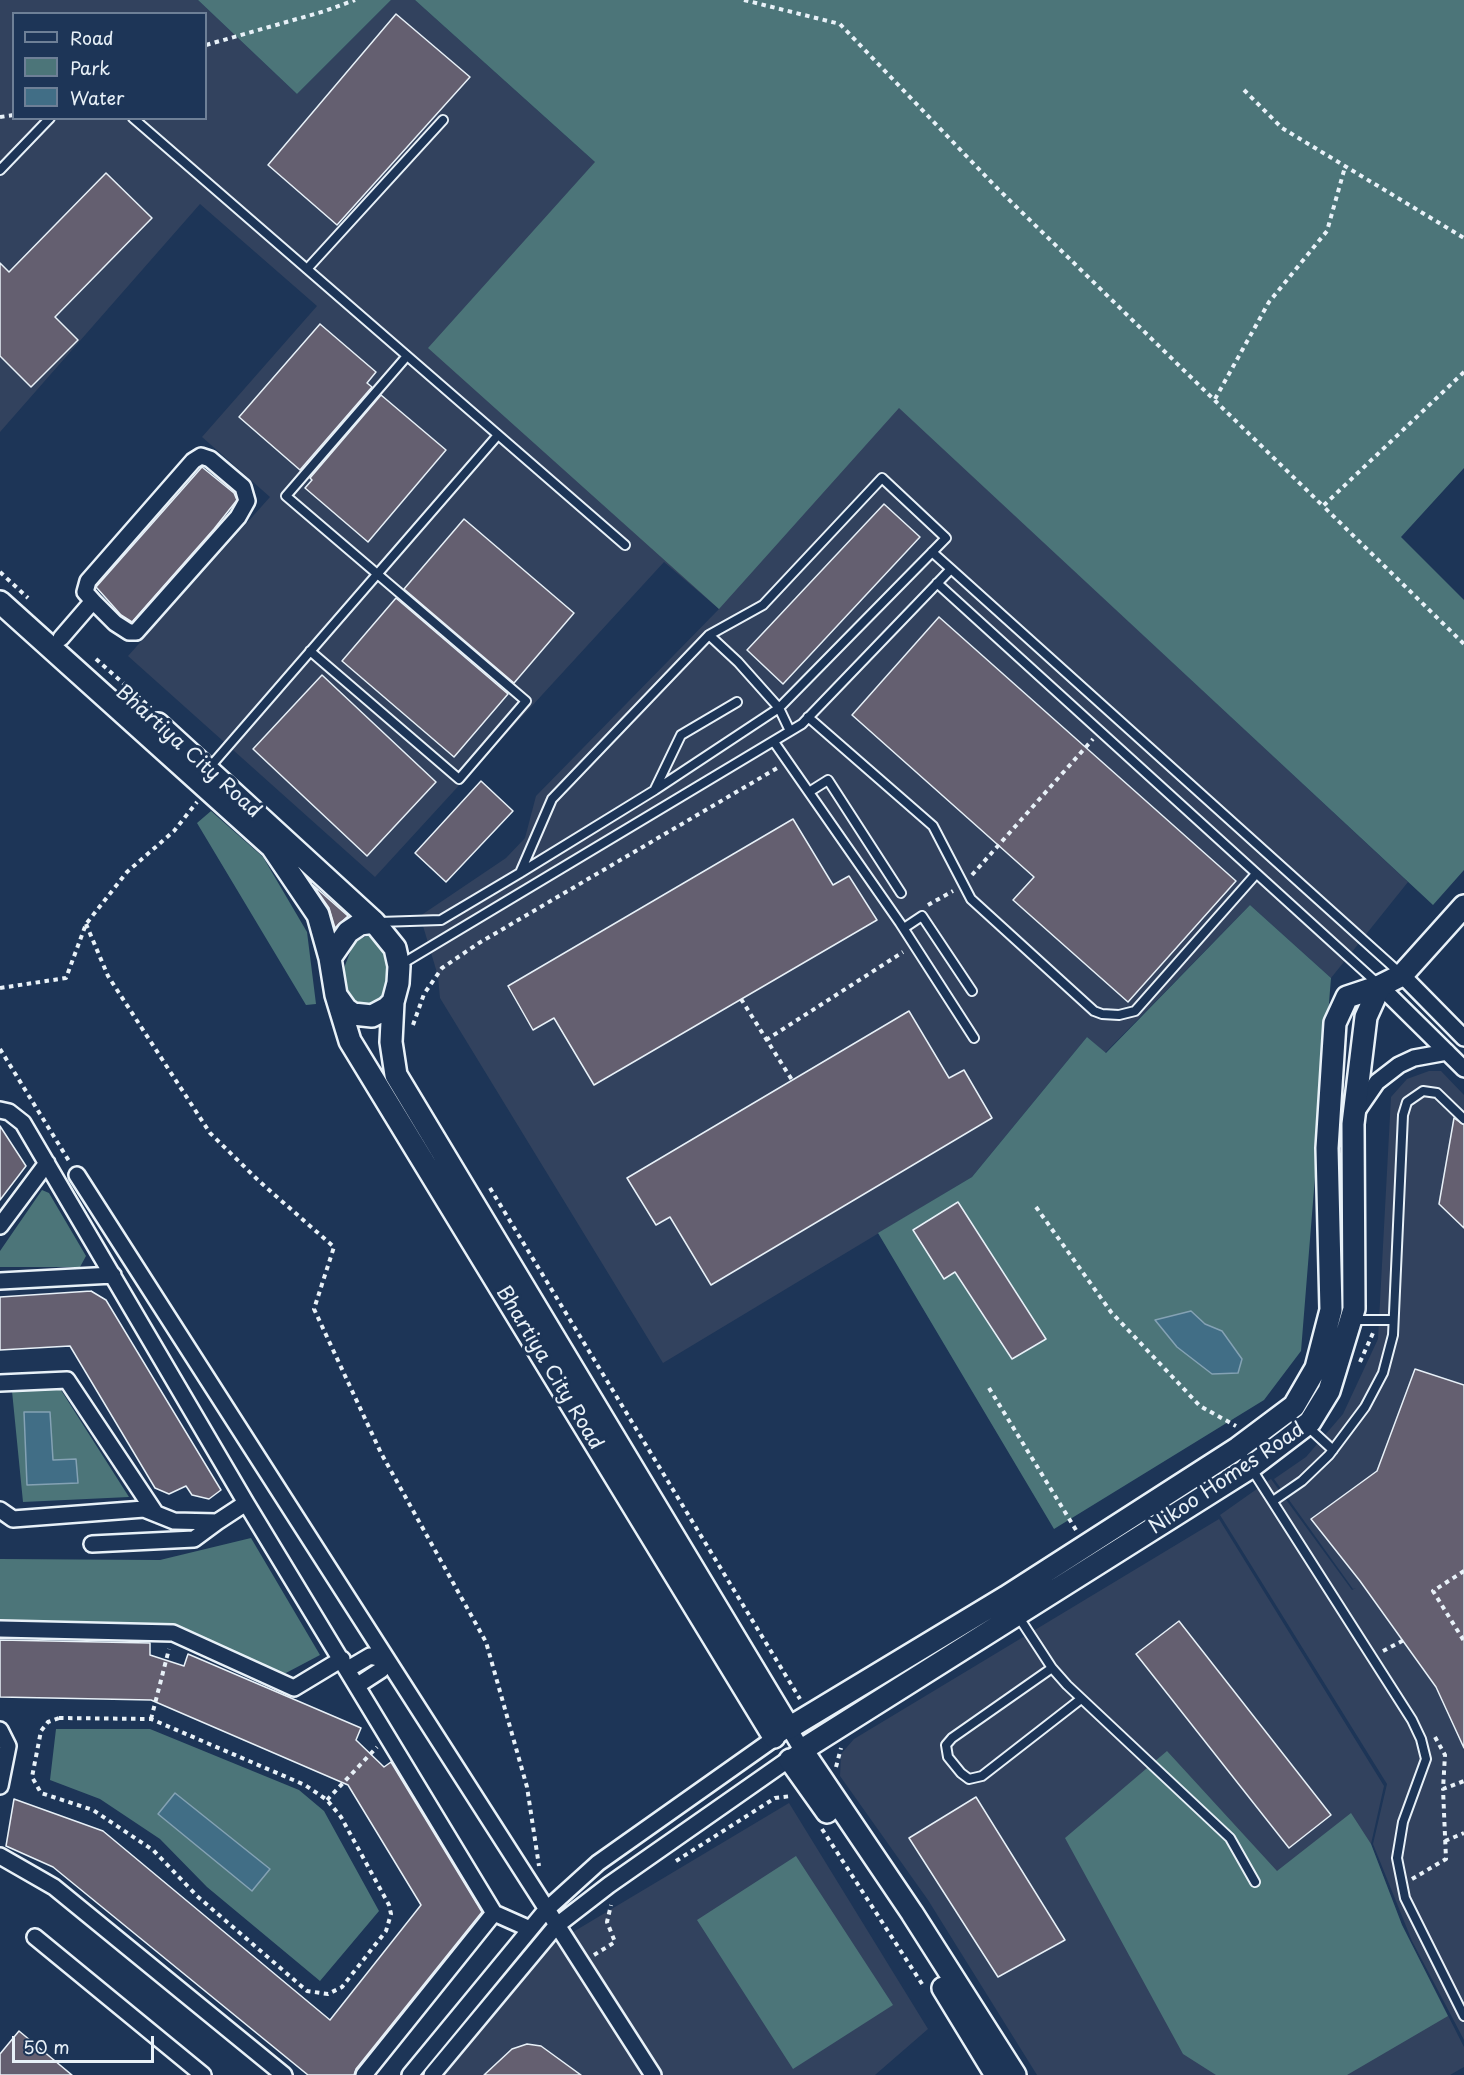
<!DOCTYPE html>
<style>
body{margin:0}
#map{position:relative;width:1464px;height:2075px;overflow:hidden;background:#1d3557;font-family:"Playpen Sans",sans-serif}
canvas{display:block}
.legend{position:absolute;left:12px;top:12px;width:195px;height:108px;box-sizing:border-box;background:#1d3557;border:2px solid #6e8097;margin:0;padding:8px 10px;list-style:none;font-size:18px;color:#e8f1f8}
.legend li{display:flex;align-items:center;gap:12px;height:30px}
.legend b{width:30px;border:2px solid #6e8097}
.scale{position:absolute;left:12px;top:2036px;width:142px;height:27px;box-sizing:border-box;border:3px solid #e8f1f8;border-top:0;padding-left:8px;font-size:18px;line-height:21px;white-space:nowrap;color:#e8f1f8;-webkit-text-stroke:4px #1d3557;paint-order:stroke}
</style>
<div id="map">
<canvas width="1464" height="2075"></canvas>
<ul class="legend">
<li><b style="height:8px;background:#1d3557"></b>Road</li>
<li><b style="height:16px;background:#4c7579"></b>Park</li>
<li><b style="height:16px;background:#416e86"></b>Water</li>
</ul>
<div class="scale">50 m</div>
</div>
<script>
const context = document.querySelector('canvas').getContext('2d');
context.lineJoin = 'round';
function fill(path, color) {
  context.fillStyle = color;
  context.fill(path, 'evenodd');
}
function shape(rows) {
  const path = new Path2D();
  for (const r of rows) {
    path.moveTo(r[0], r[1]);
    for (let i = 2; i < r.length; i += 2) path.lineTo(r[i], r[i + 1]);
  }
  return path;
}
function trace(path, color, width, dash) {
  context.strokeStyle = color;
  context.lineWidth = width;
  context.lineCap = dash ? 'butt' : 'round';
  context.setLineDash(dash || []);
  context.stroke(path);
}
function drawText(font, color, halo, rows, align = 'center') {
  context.font = font + ' "Playpen Sans",sans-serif';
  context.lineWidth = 6;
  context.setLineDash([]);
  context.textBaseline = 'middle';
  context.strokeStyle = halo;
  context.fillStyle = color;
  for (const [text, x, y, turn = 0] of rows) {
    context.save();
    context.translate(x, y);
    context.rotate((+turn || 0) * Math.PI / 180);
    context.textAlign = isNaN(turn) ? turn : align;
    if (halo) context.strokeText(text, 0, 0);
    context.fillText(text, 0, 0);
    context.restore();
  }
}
fill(shape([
 [0,0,198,0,297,94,391,0,415,0,595,162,899,407,1408,882,1331,978,1250,905,1105,1053,1087,1037,972,1177,663,1363,440,998,438,976,420,916,506,858,525,838,536,796,719,609,664,562,375,877,128,656,270,497,202,437,317,306,200,204,0,432],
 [14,14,206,14,206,118,14,118],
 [1429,1071,1441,1071,1464,1095,1464,2040,1412,1941,1373,1844,1387,1784,1220,1515,1271,1479,1352,1590,1356,1588,1353,1589,1274,1479,1306,1457,1343,1414,1378,1339,1391,1097,1407,1079],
 [1219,1519,1384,1786,1371,1844,1402,1925,1464,2047,1464,2067,1450,2075,1037,2075,928,1900,840,1776,841,1754,854,1739],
 [789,1803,928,2029,875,2075,442,2075,553,1944]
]), '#32425e');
fill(shape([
 [198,0,391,0,297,94],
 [415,0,1464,0,1464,468,1401,537,1464,600,1464,870,1433,905,899,408,719,609,428,348,595,162],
 [211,811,263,857,307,932,316,1004,306,1005,197,823],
 [1250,905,1331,978,1301,1351,1264,1400,1054,1529,878,1233,972,1177,1087,1037,1106,1053],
 [369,935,383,942,391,970,388,990,381,1003,370,1011,358,1007,346,989,344,968,354,942],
 [42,1190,49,1193,86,1256,80,1267,0,1267,0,1251],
 [59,1387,129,1497,23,1502,12,1391],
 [251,1538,320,1655,284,1674,178,1625,0,1620,0,1559,160,1560],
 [56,1729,150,1729,299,1790,324,1811,379,1911,320,1981,207,1887,160,1839,100,1799,50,1780],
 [1167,1751,1277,1871,1351,1813,1371,1844,1402,1925,1448,2016,1347,2075,1216,2075,1183,2054,1065,1838],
 [796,1856,893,2005,793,2069,697,1920]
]), '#4c7579');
const water = shape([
 [1191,1311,1205,1324,1222,1331,1242,1359,1238,1373,1212,1374,1177,1347,1155,1320,1191,1311],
 [24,1412,50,1412,53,1460,76,1459,78,1483,27,1485,24,1412],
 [175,1793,270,1869,252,1891,158,1814,175,1793]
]);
fill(water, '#416e86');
trace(water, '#84a2b4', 1.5);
const building = shape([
 [396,14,470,77,337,225,268,165,396,14],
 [106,173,152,218,55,317,78,340,31,387,0,356,0,263,9,272,106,173],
 [320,324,376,372,367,383,372,387,300,470,239,417,320,324],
 [381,395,446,450,368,542,305,488,312,480,310,478,381,395],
 [202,467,234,493,237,500,214,529,132,622,121,615,96,587,202,467],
 [884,504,920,537,783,684,747,650,884,504],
 [464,519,574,613,514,683,404,589,464,519],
 [396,598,508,694,454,757,342,661,396,598],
 [939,617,1236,881,1128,1002,1013,900,1034,877,852,715,939,617],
 [322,675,436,782,367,856,253,749,322,675],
 [481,781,513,811,446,882,415,853,481,781],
 [793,819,833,885,849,876,877,920,594,1085,554,1018,533,1030,508,986,793,819],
 [313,885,348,916,335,928,329,908,313,885],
 [909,1011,949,1078,964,1070,992,1118,711,1285,670,1217,656,1225,627,1178,909,1011],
 [1454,1118,1464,1125,1464,1228,1439,1204,1454,1118],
 [0,1126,26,1166,0,1200,0,1126],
 [958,1202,1046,1339,1012,1359,955,1272,944,1279,913,1230,958,1202],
 [91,1291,106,1300,221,1490,209,1499,192,1495,186,1486,169,1494,155,1488,70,1346,0,1350,0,1297,91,1291],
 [1415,1369,1464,1385,1464,1748,1436,1687,1360,1581,1311,1519,1377,1471,1415,1369],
 [1179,1621,1331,1815,1289,1848,1136,1654,1179,1621],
 [0,1640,150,1643,150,1655,184,1666,188,1654,361,1728,356,1740,384,1767,391,1762,482,1912,356,2069,354,2075,308,2075,53,1867,6,1846,14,1799,103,1831,330,2020,421,1905,348,1785,151,1700,0,1697,0,1640],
 [976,1797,1065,1940,998,1977,909,1838,976,1797],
 [19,2031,72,2075,0,2075,0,2054,19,2031],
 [527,2044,541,2046,581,2075,484,2075,512,2049,527,2044]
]);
fill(building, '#645f70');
trace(building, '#e8f1f8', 1.5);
const lane = shape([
 [133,118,625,545],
 [0,170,50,118],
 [307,269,443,120],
 [951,569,1400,973],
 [937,583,1377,983],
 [709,635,738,662,779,708,790,731],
 [310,651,459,779,526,701,286,496,407,356],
 [808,717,933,826,971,899,1094,1011,1102,1014,1119,1015,1135,1011,1256,874],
 [774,742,900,923,974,1038],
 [209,768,498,435],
 [655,789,681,735,737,702],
 [809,792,828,780,901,893],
 [379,922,441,920,520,873,655,790,779,708,946,538,882,478,763,605,709,635,552,799,520,873],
 [904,928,922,916,972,991],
 [400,965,802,724,951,569,932,552],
 [1352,1320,1393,1320],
 [1307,1426,1333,1450],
 [1239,1449,1412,1720,1421,1739,1426,1759,1403,1822,1397,1858,1405,1898,1464,2016],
 [1273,1501,1302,1481,1329,1455,1365,1407,1383,1373,1393,1335,1403,1115,1407,1102,1423,1091,1437,1093,1464,1119],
 [1018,1616,1052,1668,1067,1685,1230,1838,1255,1882],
 [1052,1668,952,1738,946,1745,948,1757,961,1773,969,1779,982,1776,1081,1699]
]);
const street = shape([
 [61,638,93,601,85,592,88,581,193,461,201,456,210,459,243,487,247,501,238,517,136,632,129,632,115,623,93,601],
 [1402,975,1464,1038],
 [1380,986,1464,1069],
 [0,1110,9,1112,23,1123,246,1503,494,1913,530,1929],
 [1357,1111,1377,1082,1399,1065,1414,1058,1447,1052],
 [77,1175,653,2075],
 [0,1226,47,1163],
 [0,1281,113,1275],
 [0,1383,67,1380,156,1514],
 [0,1510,13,1519,144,1509,174,1521,217,1522,246,1503],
 [92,1544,194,1539,217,1522],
 [0,1629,173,1633,294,1688,342,1659],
 [348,1669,370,1656,386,1660],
 [358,1685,381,1670,386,1660],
 [0,1730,8,1746,0,1786],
 [0,1856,54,1887,284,2075],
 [35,1937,203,2075],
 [364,2075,494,1913],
 [410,2075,546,1910,598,1863,789,1728,802,1750,609,1885,556,1926,432,2075]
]);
const secondary = shape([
 [0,602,272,847,318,915,330,958,336,995,346,1009,353,1014,372,1016,387,1008,393,1002,398,983,399,966,395,948,374,922,360,924,348,932,330,958],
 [158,724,374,922],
 [336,995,350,1041,774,1737],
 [393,1002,391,1042,396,1075,789,1728,1006,1597,1238,1448,1294,1406,1316,1368,1331,1310,1327,1148,1335,1023,1347,997,1380,986,1402,975,1464,906],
 [790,1760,827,1812],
 [943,1988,996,2075],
 [1015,2075,912,1913,802,1750,1251,1467,1310,1422,1329,1391,1354,1309,1353,1124,1366,1017,1380,986]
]);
trace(lane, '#e8f1f8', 12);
trace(street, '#e8f1f8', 20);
trace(secondary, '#e8f1f8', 26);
trace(shape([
 [744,0,840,24,998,189,1323,506],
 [206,45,325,11,355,0],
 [1244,90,1282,128,1464,238],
 [0,117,14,115],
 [1464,372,1323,506,1464,644],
 [1215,399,1269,302,1327,231,1345,167],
 [0,572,28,598],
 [96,659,151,708],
 [972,875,1093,739],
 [928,905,953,891],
 [86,924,108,976,210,1133,260,1182,334,1247,314,1309,381,1453,486,1642,527,1787,539,1866],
 [0,988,66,978,86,924,127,872,174,831,197,802],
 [741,999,792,1080],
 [413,1025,424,994,442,968,479,943,779,767],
 [766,1040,903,952],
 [0,1049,69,1161],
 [490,1188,800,1699],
 [1036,1207,1111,1312,1200,1406,1236,1426],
 [1360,1362,1373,1333],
 [989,1388,1076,1530],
 [1464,1571,1433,1591,1464,1641],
 [1383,1651,1404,1640],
 [59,1718,151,1719,305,1785,327,1800,341,1817,389,1905,391,1914,386,1931,342,1987,328,1994,307,1991,197,1896,153,1850,93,1810,41,1793,32,1777,41,1731,48,1722,59,1718],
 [151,1719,169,1649],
 [1435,1737,1445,1755,1443,1789,1464,1781],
 [836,1767,841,1748],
 [327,1800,377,1747],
 [822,1829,924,1987],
 [1445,1841,1464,1833],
 [676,1861,775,1798,791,1796],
 [1412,1879,1446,1859,1443,1789],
 [594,1955,615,1942,607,1922,611,1905]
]), '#e8f1f8', 4, [4.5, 4.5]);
trace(lane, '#1d3557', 8);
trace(street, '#1d3557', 15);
trace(secondary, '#1d3557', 21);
drawText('20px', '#e8f1f8', '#1d3557', [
 ["Bhartiya City Road",188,752,42],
 ["Bhartiya City Road",549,1368,59],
 ["Nikoo Homes Road",1227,1479,-34]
]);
</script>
